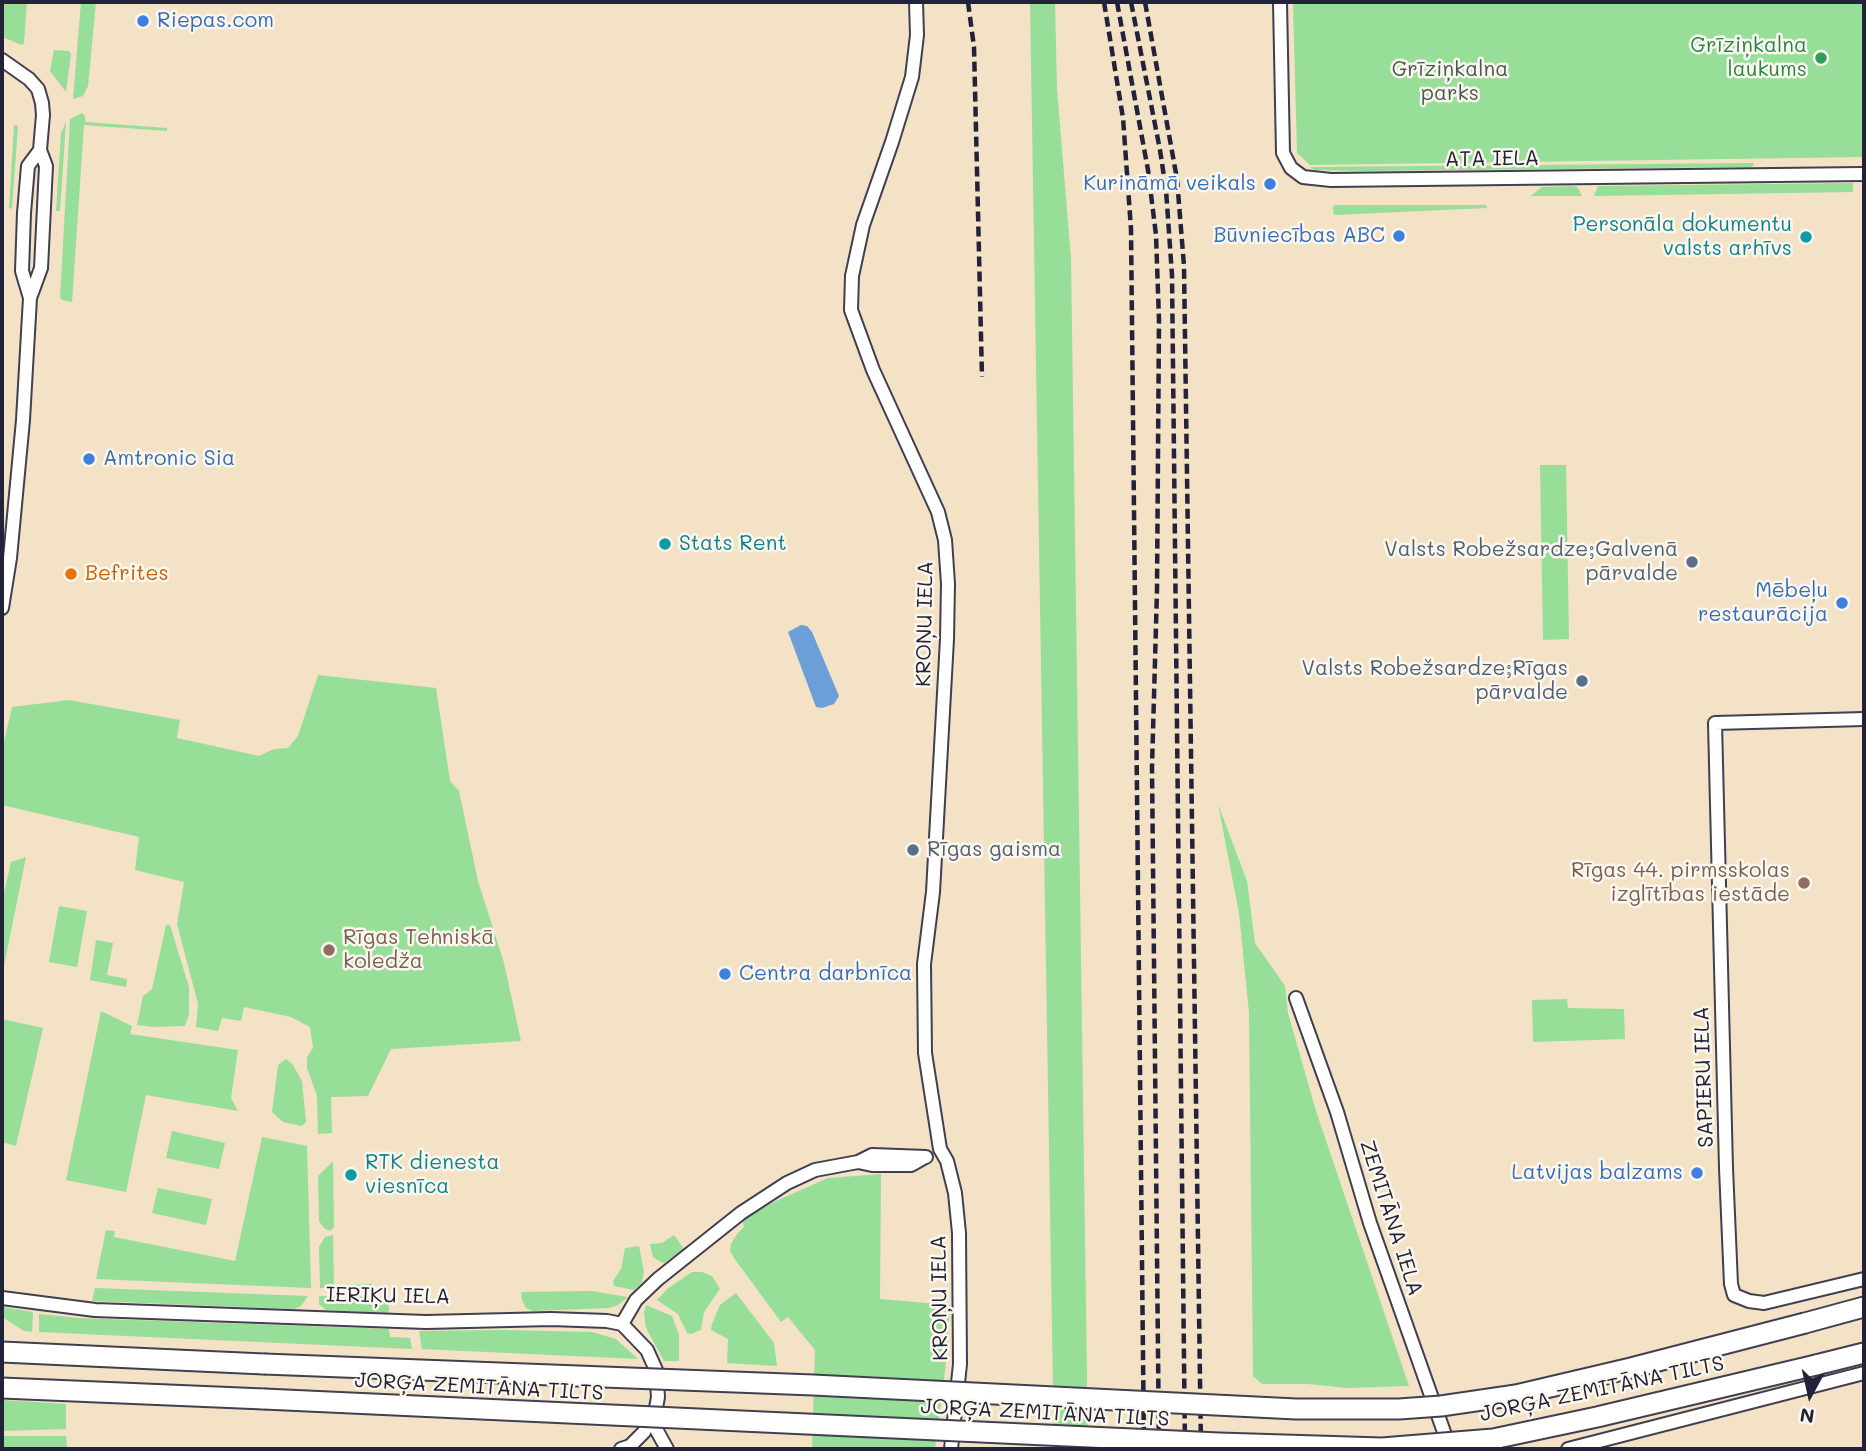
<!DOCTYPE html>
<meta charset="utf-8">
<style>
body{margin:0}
#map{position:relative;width:1866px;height:1451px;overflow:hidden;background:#f3e2c5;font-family:Mali,sans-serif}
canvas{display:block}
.frame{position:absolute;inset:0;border:4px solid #22223b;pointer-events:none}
.north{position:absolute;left:1775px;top:1360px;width:70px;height:70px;-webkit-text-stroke:5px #fbf7ec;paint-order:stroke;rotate:188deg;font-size:19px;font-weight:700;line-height:28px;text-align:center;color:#22223b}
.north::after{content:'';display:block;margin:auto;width:24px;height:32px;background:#22223b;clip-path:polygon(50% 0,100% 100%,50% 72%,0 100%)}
</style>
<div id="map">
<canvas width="1866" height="1451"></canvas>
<div class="frame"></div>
<div class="north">N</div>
</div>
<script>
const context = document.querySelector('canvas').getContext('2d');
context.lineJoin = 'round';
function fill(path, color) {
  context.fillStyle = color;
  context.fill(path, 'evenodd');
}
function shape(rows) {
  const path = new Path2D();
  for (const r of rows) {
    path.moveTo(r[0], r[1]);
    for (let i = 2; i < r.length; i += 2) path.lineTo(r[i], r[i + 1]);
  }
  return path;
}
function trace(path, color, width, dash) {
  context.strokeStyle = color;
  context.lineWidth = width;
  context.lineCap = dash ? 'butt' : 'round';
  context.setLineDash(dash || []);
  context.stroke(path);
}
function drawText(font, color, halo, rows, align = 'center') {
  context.font = font + ' Mali,sans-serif';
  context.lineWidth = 5;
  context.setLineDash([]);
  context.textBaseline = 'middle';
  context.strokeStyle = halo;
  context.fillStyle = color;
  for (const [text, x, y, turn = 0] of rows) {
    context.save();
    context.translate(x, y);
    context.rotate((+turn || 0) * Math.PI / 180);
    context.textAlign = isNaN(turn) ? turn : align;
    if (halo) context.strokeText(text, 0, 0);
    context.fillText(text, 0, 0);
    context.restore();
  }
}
fill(shape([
 [2,2,27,2,24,43,22,45,2,37],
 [81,2,96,2,88,86,83,96,73,99],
 [1030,2,1055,2,1057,89,1071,259,1088,1449,1054,1449],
 [1293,2,1864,2,1864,157,1310,165,1297,153],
 [54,50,69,51,71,54,66,92,50,71],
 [82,113,85,116,85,122,167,128,167,131,84,125,72,302,62,300,60,297,70,119],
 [66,122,60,211,56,211,61,133],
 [14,125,18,126,12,209,9,208],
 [1754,163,1752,167,1364,171,1314,170,1310,167],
 [1853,183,1853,192,1594,196,1598,186],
 [1574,186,1578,188,1582,196,1531,196,1542,187],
 [1335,205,1485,205,1487,206,1487,208,1334,215,1333,207],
 [1540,465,1566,465,1569,639,1543,640],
 [318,675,436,688,450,781,459,791,478,881,504,963,521,1041,391,1049,368,1096,331,1097,332,1133,318,1134,317,1096,307,1068,307,1057,313,1048,310,1027,291,1017,244,1007,241,1021,222,1018,218,1031,196,1027,198,1004,177,924,184,882,135,870,139,837,2,805,2,751,12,707,69,700,180,720,177,738,259,756,274,749,288,748,298,736],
 [1218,804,1247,881,1255,943,1285,986,1288,1013,1316,1111,1409,1386,1348,1388,1307,1384,1262,1384,1253,1376,1249,1013,1239,913],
 [26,857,2,976,2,902,11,862],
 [59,906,87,911,77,967,49,962],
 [166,925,170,925,189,987,189,1014,185,1026,153,1027,137,1025,143,996,152,989],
 [96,940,113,943,107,975,127,979,126,987,90,980],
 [1567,999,1568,1008,1624,1009,1625,1039,1533,1042,1532,1000],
 [101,1011,132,1026,130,1034,238,1050,231,1098,238,1111,146,1095,126,1192,66,1180],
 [2,1019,43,1028,16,1146,2,1142],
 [286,1059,293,1065,302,1081,306,1122,302,1126,283,1122,272,1112,278,1065],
 [172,1131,225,1143,219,1169,166,1158],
 [262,1137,307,1146,311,1288,96,1279,106,1230,115,1231,114,1237,235,1261],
 [333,1161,334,1227,330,1231,324,1228,319,1221,318,1176],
 [881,1174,880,1299,950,1305,947,1355,935,1449,812,1449,815,1350,788,1317,781,1322,734,1258,730,1251,731,1244,737,1234,744,1227,742,1220,776,1201,828,1178],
 [158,1188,212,1199,206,1225,152,1213],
 [333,1235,334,1285,372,1284,373,1288,320,1288,319,1247,325,1237],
 [674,1235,684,1249,664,1263,659,1261,653,1257,650,1244,662,1243],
 [639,1246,644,1272,642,1282,634,1290,614,1286,613,1281,621,1269,625,1248],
 [692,1272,702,1272,712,1276,720,1289,704,1312,701,1330,691,1334,687,1333,678,1314,657,1300,667,1289],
 [95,1288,308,1296,301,1306,294,1309,92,1301],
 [592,1291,628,1297,618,1305,609,1308,533,1311,526,1308,522,1300,521,1292],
 [736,1293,774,1343,777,1366,727,1363,728,1339,711,1330,712,1324,720,1305],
 [319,1296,388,1297,389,1313,326,1310,319,1304],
 [646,1305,672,1316,679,1335,679,1361,664,1361,646,1328,644,1313],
 [2,1307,33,1312,32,1332,24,1331,2,1317],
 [39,1314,78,1318,389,1329,390,1337,410,1338,412,1349,39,1332],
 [505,1330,592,1332,616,1339,638,1359,422,1349,419,1331],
 [2,1400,66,1404,66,1429,2,1431],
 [66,1436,67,1449,2,1449,2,1436]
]), '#97de98');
fill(shape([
 [801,625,807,626,812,632,839,696,834,704,822,708,816,707,788,632]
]), '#6c9fd8');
const street = shape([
 [916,2,917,35,912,77,892,142,863,225,852,276,851,310,873,370,938,512,945,540,948,584,947,639,933,892,924,964,925,1053,940,1149,947,1161,955,1193,959,1233,960,1364,951,1449],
 [1280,2,1283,153,1291,168,1303,177,1331,180,1864,174],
 [2,60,29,79,38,89,42,103,43,115,40,150,46,166,41,268,30,298,23,420,10,558,2,608],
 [30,298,22,271,24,213,28,166,40,150],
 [1864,719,1715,723,1726,1168,1731,1284,1734,1295,1749,1301,1764,1303,1864,1279],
 [1296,998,1337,1112,1370,1223,1450,1449],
 [858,1162,872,1165,911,1165,925,1157],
 [2,1298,95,1310,426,1322,551,1319,607,1321,622,1324,647,1350,656,1370,658,1397,656,1408,644,1432,630,1446,621,1449],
 [622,1324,636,1300,658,1279,741,1213,787,1183,815,1170,858,1162,872,1155,926,1157],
 [651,1420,667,1449],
 [1568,1449,1864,1373]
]);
const primary = shape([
 [1805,1323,1864,1307],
 [2,1352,264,1364],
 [1816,1365,1864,1353],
 [2,1388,264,1399]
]);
trace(street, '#413f50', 16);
trace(primary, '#413f50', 23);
trace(street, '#fff', 12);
trace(primary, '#fff', 19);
trace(shape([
 [968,2,974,47,982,377],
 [1104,2,1123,118,1131,229,1144,1449],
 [1117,2,1148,170,1156,235,1159,320,1157,590,1152,767,1159,1449],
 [1131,2,1160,150,1166,190,1172,275,1185,1449],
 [1145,2,1177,179,1184,266,1201,1449]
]), '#22223b', 4.5, [10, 5]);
const primaryBridge = shape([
 [264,1364,813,1385,1296,1409,1399,1409,1441,1406,1516,1395,1631,1368,1805,1323],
 [264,1399,1219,1443,1382,1448,1493,1439,1597,1417,1816,1365]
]);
trace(primaryBridge, '#413f50', 23, []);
trace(primaryBridge, '#fff', 19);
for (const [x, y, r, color] of [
 [143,21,7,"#3f7fe0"],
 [1821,58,7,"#2e9e5b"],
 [1270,184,7,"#3f7fe0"],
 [1399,236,7,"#3f7fe0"],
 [1806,237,7,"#0f9aa8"],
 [89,459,7,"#3f7fe0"],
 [665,544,7,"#0f9aa8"],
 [1692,562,7,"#5c6f8a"],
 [71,574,7,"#e8710a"],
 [1842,603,7,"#3f7fe0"],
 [1582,681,7,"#5c6f8a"],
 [913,850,7,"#5c6f8a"],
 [1804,883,7,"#8d6e63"],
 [329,950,7,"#8d6e63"],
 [725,974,7,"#3f7fe0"],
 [1697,1173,7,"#3f7fe0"],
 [351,1175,7,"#0f9aa8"]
]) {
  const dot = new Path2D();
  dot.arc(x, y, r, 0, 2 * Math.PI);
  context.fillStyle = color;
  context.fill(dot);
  trace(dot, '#fbf7ec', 2.5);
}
drawText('21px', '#366cbe', '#fbf7ec', [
 ["Riepas.com",157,21,"left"],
 ["Kurināmā veikals",1256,184],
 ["Būvniecības ABC",1385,236],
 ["Amtronic Sia",103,459,"left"],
 ["Mēbeļu",1828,591],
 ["restaurācija",1828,615],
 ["Centra darbnīca",739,974,"left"],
 ["Latvijas balzams",1683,1173]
], 'right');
drawText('21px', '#27864d', '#fbf7ec', [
 ["Grīziņkalna",1807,46],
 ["laukums",1807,70]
], 'right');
drawText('21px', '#455a57', '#fbf7ec', [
 ["Grīziņkalna",1450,70],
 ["parks",1450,94]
]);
drawText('21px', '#22223b', '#fbf7ec', [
 ["ATA IELA",1492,159,-1],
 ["KROŅU IELA",925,624,-89],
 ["SAPIERU IELA",1704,1077,-92],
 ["ZEMITĀNA IELA",1391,1218,72],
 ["IERIĶU IELA",388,1296,1],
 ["KROŅU IELA",940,1298,-91],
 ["JORĢA ZEMITĀNA TILTS",479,1387,3],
 ["JORĢA ZEMITĀNA TILTS",1602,1389,-12],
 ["JORĢA ZEMITĀNA TILTS",1045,1413,3]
]);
drawText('21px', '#0d838f', '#fbf7ec', [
 ["Personāla dokumentu",1792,225,"right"],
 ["valsts arhīvs",1792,249,"right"],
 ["Stats Rent",679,544],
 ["RTK dienesta",365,1163],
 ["viesnīca",365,1187]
], 'left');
drawText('21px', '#4e5e75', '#fbf7ec', [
 ["Valsts Robežsardze;Galvenā",1678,550],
 ["pārvalde",1678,574],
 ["Valsts Robežsardze;Rīgas",1568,669],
 ["pārvalde",1568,693],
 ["Rīgas gaisma",927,850,"left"]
], 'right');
drawText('21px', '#c56008', '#fbf7ec', [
 ["Befrites",85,574]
], 'left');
drawText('21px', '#785e54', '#fbf7ec', [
 ["Rīgas 44. pirmsskolas",1790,871],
 ["izglītības iestāde",1790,895],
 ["Rīgas Tehniskā",343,938,"left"],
 ["koledža",343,962,"left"]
], 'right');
</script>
